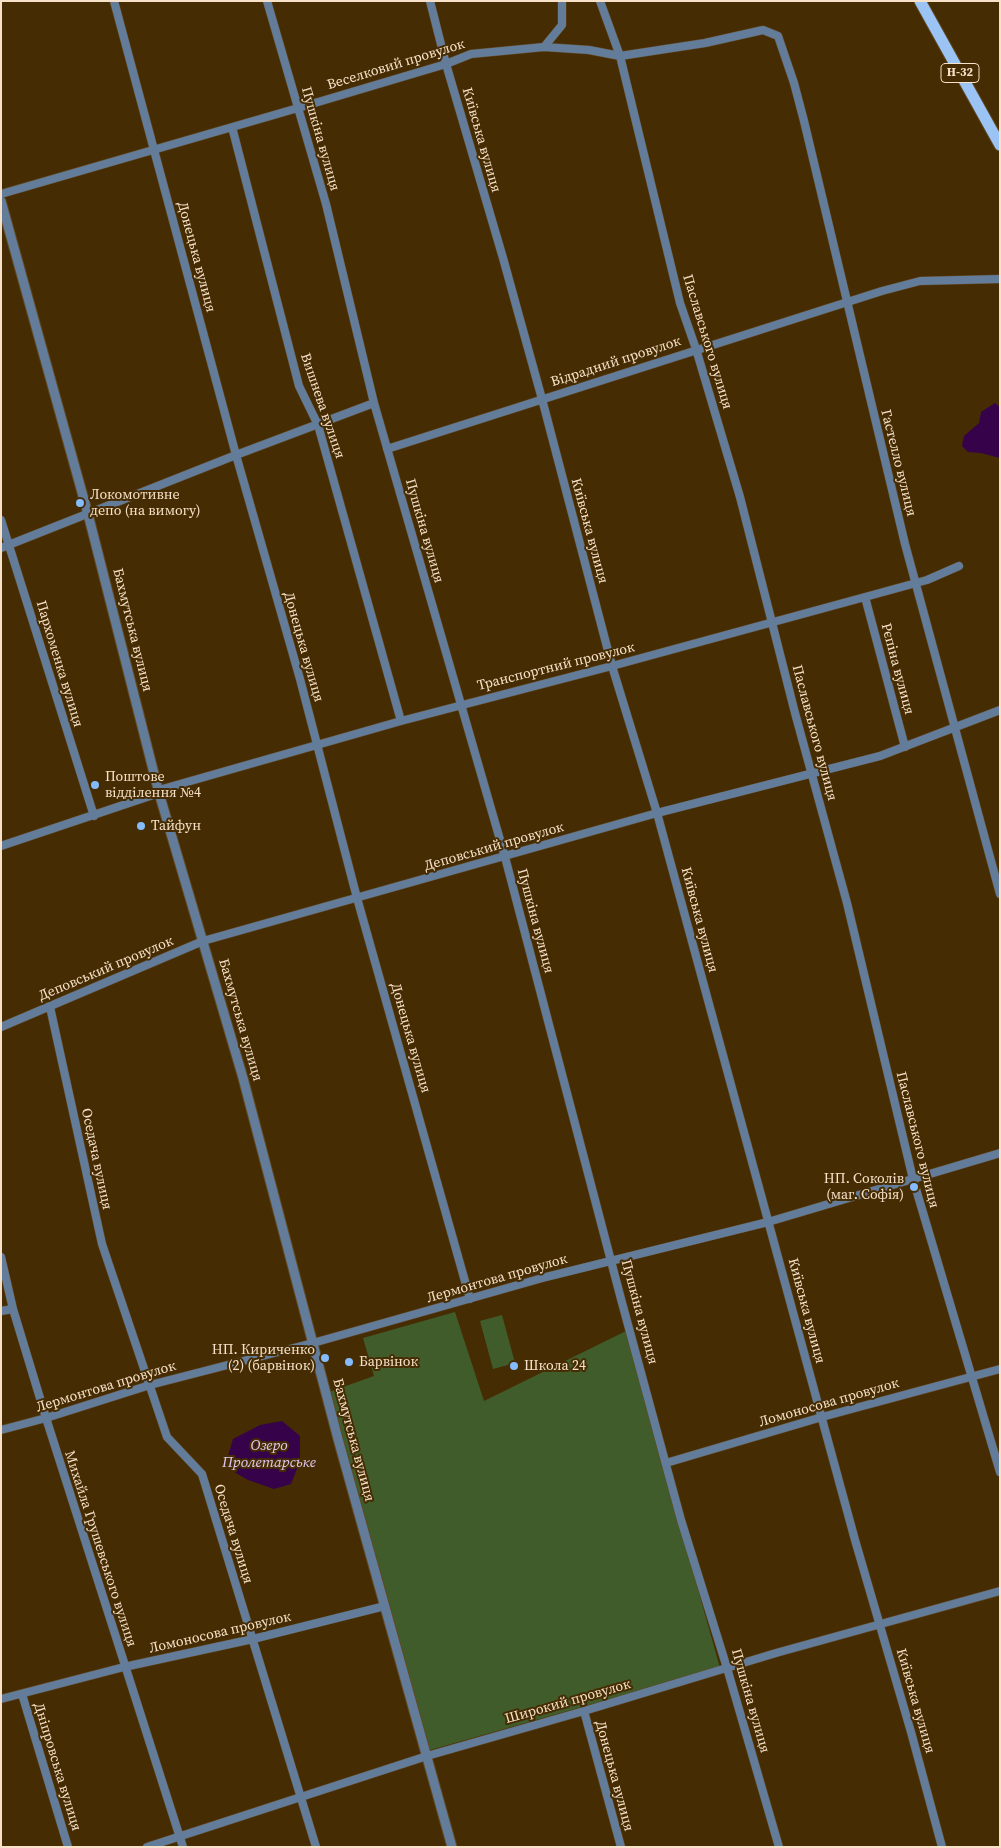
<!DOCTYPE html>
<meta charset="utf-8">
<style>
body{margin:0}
#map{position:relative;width:1001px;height:1848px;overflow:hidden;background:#462c03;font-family:"Source Serif 4",serif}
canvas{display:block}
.frame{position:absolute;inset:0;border:2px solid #f7e2c9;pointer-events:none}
</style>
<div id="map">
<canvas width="1001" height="1848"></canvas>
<div class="frame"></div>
</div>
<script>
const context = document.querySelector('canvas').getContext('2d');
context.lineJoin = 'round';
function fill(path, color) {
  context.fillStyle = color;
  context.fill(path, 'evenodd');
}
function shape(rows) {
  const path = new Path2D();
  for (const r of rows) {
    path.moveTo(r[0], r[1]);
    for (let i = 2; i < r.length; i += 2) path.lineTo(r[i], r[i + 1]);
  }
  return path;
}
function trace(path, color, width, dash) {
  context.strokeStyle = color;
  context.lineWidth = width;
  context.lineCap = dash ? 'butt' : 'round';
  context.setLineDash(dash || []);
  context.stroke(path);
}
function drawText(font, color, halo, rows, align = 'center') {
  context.font = font + ' "Source Serif 4",serif';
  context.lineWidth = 4;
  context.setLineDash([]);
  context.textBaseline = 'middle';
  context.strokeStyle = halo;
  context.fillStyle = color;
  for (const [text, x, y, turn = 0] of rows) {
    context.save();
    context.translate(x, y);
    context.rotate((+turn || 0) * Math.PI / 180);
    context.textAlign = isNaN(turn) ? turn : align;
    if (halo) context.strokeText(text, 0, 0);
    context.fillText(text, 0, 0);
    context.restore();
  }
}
fill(shape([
 [455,1312,484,1401,626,1331,720,1668,430,1750,326,1393,374,1376,363,1338],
 [502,1315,515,1363,493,1369,480,1321]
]), '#415c2b');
fill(shape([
 [995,403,1000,407,1000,458,981,453,968,452,962,446,964,436,979,423,981,412],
 [282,1421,300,1436,300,1461,291,1484,274,1489,248,1480,231,1470,228,1456,233,1439,260,1425]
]), '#36034b');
const minor = shape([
 [114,1,236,455,300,679,357,898,470,1299],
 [267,1,326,204,374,403,505,857,621,1299,681,1520,727,1668,779,1847],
 [430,1,446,64,503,258,542,399,612,666,657,813,855,1540,911,1732,942,1847],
 [600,1,620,56,680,303,696,349,740,497,795,713,847,903,913,1179,1000,1472],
 [544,47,562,25,562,1],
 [232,127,299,386,318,425,401,721],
 [1,194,298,108,446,64,471,54,544,47,589,50,620,56,705,43,763,30,778,36,794,83,804,121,905,544,1000,894],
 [387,449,882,291,920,281,1000,279],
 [1,520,94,816],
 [1,548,236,455,374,403],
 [865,597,905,747],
 [159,790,401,721,612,666,865,597,927,580,959,566],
 [1,846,159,793],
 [50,1007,102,1244,167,1437,202,1474,316,1847],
 [1,1027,203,941,657,813,880,756,1000,710],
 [1,1257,13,1309,46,1418,183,1847],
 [1,1311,13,1309],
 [1,1430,46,1418,150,1385,313,1343,546,1277,768,1222,1000,1153],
 [666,1463,822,1417,1000,1369],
 [22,1694,68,1847],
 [1,1699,124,1667,253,1639,385,1606],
 [584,1711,621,1847],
 [147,1847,427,1756,584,1711,776,1653,1000,1591]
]);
const tertiary = shape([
 [1,201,88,514,159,793,243,1078,338,1439,452,1847]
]);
const primary = shape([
 [920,1,1000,145]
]);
trace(minor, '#624923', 9);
trace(tertiary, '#624923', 11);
trace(primary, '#624923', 13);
trace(minor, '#637c9a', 8);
trace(tertiary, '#637c9a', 9);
trace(primary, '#9bc4f5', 11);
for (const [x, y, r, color] of [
 [80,503,5,"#85bbfb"],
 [95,785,5,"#85bbfb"],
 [141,826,5,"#85bbfb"],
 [914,1187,5,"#85bbfb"],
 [325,1358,5,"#85bbfb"],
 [349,1362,5,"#85bbfb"],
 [514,1366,5,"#85bbfb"]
]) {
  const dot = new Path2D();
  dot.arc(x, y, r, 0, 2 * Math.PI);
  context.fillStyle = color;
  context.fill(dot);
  trace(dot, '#462c03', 2);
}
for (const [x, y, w] of [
 [960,73,38]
]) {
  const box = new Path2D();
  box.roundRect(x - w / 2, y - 9.5, w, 19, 4);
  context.fillStyle = '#462c03';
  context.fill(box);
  trace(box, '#f7e2c9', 1);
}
drawText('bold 12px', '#f7e2c9', null, [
 ["Н-32",960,73]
]);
drawText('14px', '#f7e2c9', '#462c03', [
 ["Веселковий провулок",396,65,-17],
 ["Пушкіна вулиця",320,139,74],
 ["Київська вулиця",481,140,74],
 ["Донецька вулиця",196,257,75],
 ["Паславського вулиця",707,342,73],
 ["Відрадний провулок",616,362,-18],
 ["Вишнева вулиця",322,406,71],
 ["Гастелло вулиця",898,463,76],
 ["Пушкіна вулиця",424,531,74],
 ["Київська вулиця",589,531,75],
 ["Бахмутська вулиця",132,630,76],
 ["Донецька вулиця",303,647,74],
 ["Пархоменка вулиця",59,664,73],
 ["Транспортний провулок",556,667,-14],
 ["Рєпіна вулиця",897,669,75],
 ["Паславського вулиця",814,733,75],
 ["Деповський провулок",494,847,-16],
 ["Київська вулиця",699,920,75],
 ["Пушкіна вулиця",535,921,75],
 ["Деповський провулок",106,969,-23],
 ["Бахмутська вулиця",240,1020,74],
 ["Донецька вулиця",410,1038,74],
 ["Паславського вулиця",917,1140,76],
 ["Оседача вулиця",96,1159,78],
 ["Лермонтова провулок",497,1279,-16],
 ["Київська вулиця",806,1311,75],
 ["Пушкіна вулиця",639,1312,75],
 ["Лермонтова провулок",106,1387,-17],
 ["Ломоносова провулок",829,1403,-16],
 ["Бахмутська вулиця",353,1440,75],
 ["Оседача вулиця",233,1534,73],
 ["Михайла Грушевського вулиця",100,1549,72],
 ["Ломоносова провулок",220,1633,-13],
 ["Пушкіна вулиця",750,1701,74],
 ["Київська вулиця",915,1701,74],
 ["Широкий провулок",568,1702,-16],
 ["Дніпровська вулиця",57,1767,73],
 ["Донецька вулиця",614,1776,75]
]);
drawText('14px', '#f7e2c9', '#462c03', [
 ["Локомотивне",90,495],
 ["депо (на вимогу)",90,511],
 ["Поштове",105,777],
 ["відділення №4",105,793],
 ["Тайфун",151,826],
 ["НП. Соколів",904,1179,"right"],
 ["(маг. Софія)",904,1195,"right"],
 ["НП. Кириченко",315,1350,"right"],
 ["(2) (барвінок)",315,1366,"right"],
 ["Барвінок",359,1362],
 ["Школа 24",524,1366]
], 'left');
drawText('italic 15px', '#e2c9f1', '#462c03', [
 ["Озеро",269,1446],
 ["Пролетарське",269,1463]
]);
</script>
